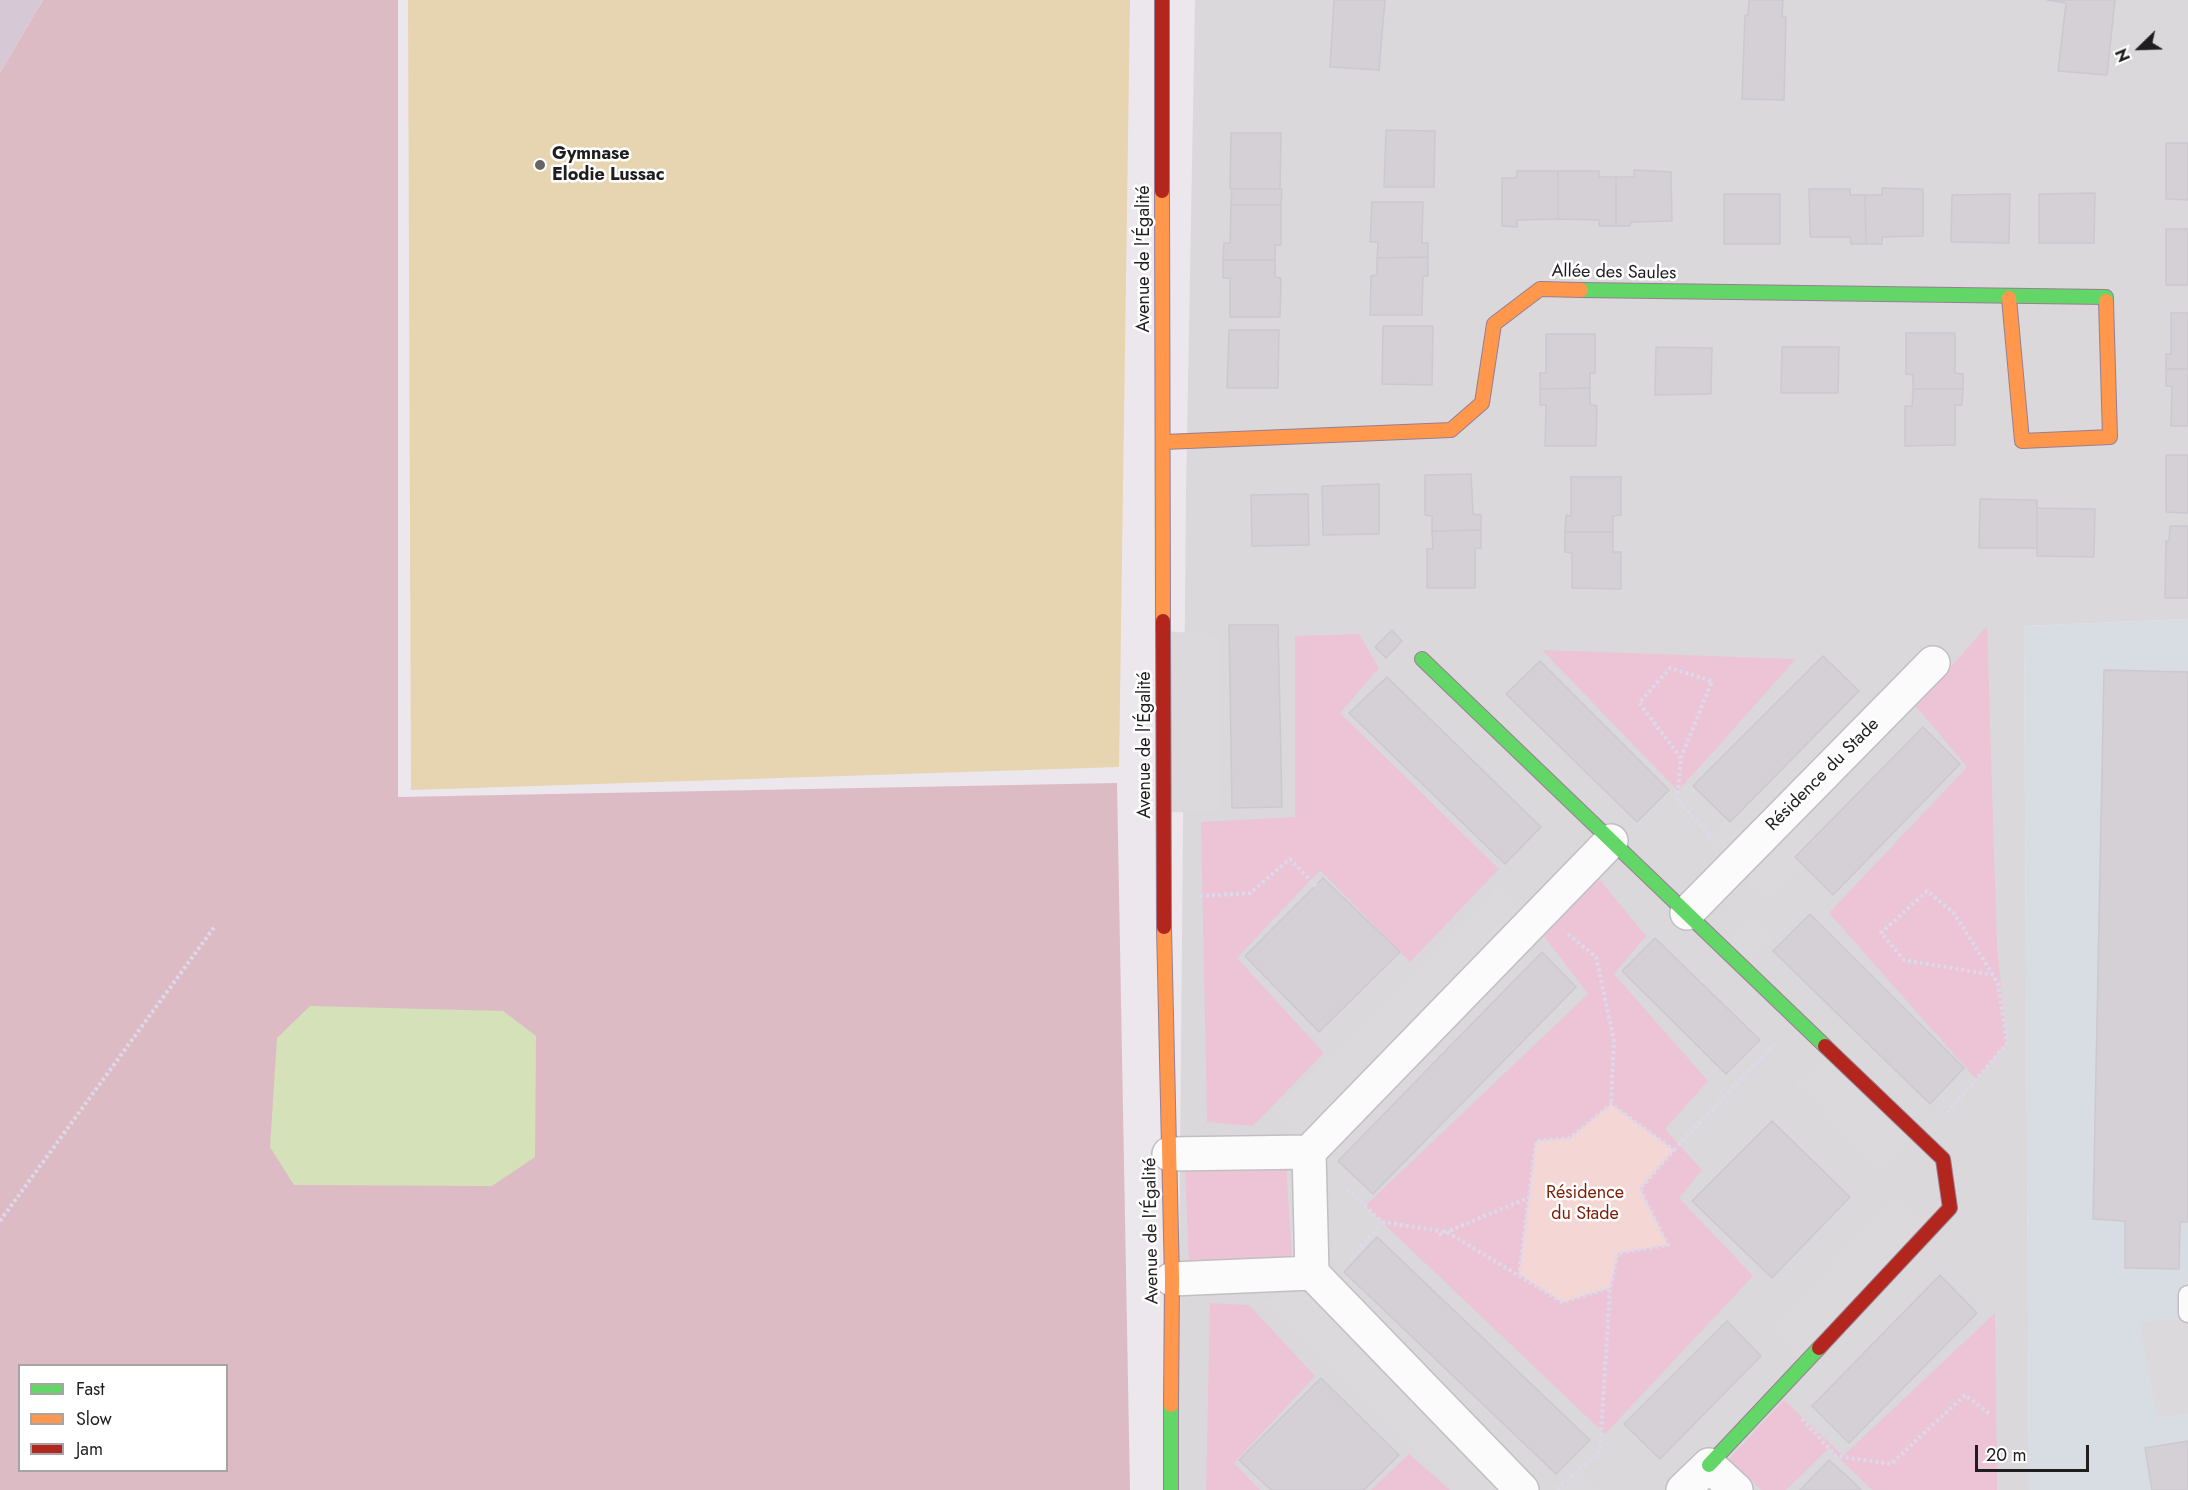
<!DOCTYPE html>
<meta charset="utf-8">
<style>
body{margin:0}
#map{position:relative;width:2188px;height:1490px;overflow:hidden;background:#ece7ed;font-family:Jost,sans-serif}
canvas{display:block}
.legend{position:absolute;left:18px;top:1364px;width:210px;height:108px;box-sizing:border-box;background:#fff;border:2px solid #a5a5a5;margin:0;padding:8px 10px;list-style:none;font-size:18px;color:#1e1e1e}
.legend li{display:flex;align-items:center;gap:12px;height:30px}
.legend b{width:30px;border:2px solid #a5a5a5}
.north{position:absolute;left:2110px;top:18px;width:60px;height:60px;-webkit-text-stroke:4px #fff;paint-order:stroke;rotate:247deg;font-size:16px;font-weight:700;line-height:24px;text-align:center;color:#1e1e1e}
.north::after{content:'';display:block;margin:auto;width:21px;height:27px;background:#1e1e1e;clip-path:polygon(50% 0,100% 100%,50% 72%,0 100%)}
.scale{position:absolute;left:1975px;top:1445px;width:114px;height:27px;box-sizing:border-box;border:3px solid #1e1e1e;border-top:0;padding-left:8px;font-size:18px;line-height:21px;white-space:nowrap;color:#1e1e1e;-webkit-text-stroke:4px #fff;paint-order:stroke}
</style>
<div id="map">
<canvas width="2188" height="1490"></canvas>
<ul class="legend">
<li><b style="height:8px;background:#63d668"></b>Fast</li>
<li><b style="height:8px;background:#ff974d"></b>Slow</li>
<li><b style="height:8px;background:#b3261e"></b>Jam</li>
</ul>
<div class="north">N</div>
<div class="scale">20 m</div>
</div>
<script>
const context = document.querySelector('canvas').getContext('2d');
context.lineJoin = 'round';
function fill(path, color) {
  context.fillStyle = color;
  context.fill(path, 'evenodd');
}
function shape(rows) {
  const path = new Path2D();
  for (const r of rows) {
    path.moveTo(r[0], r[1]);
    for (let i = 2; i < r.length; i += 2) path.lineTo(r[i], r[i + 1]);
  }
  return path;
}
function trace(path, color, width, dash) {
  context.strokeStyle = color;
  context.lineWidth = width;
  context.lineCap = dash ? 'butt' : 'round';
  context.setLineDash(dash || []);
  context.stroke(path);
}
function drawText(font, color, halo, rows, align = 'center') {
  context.font = font + ' Jost,sans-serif';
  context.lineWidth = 5;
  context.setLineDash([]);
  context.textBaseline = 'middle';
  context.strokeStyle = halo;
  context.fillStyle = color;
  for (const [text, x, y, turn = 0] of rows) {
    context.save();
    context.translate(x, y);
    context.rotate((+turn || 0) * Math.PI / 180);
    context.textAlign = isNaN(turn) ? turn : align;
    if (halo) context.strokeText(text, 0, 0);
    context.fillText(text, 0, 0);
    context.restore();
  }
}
fill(shape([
 [1195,0,2188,0,2188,619,2024,626,2029,1490,1177,1490,1186,492]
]), '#dbd8dc');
fill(shape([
 [2188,619,2188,1490,2029,1490,2024,626]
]), '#d8dde3');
fill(shape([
 [0,0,43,0,0,73]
]), '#d7c8d5');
fill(shape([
 [1987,626,1997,947,2007,1043,1976,1079,1829,913,1967,767,1916,706],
 [1359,634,1379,668,1340,713,1499,869,1410,962,1320,870,1237,958,1324,1053,1253,1126,1207,1122,1201,822,1295,817,1295,636],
 [1542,650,1796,659,1678,791],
 [1595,874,1646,936,1614,974,1708,1081,1665,1129,1702,1170,1679,1198,1753,1276,1605,1434,1365,1206,1588,994,1537,927],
 [1286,1162,1292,1259,1189,1263,1185,1170],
 [1210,1303,1249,1305,1315,1376,1234,1463,1260,1490,1206,1490],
 [1995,1313,1997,1490,1872,1490,1829,1448,1786,1490,1761,1490,1729,1459,1784,1400,1843,1456],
 [1409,1454,1450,1490,1371,1490]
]), '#ecc4d5');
fill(shape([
 [43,0,398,0,398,797,1117,783,1130,1490,0,1490,0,73],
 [20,1366,226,1366,226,1470,20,1470]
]), '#ddbbc4');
fill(shape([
 [1611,1104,1674,1150,1640,1189,1668,1245,1618,1253,1610,1288,1562,1302,1519,1274,1536,1141,1570,1138]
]), '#f4d7d4');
fill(shape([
 [408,0,1130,0,1119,767,411,790]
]), '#e6d5b0');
fill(shape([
 [1164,631,1220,635,1220,813,1164,812],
 [1859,691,1879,718,1793,806,1817,835,1795,856,1806,867,1769,904,1730,869,1704,840],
 [1500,883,1534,920,1312,1149,1272,1114],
 [1752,915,1774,938,1744,968,1718,944],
 [1829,1050,1918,1135,1878,1173,1795,1084],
 [1897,1194,1933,1226,1805,1364,1768,1327],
 [1312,1273,1522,1490,1455,1490,1262,1304],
 [2188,1319,2188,1413,2157,1418,2140,1322],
 [1580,1469,1601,1490,1556,1490]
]), '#dbd9db');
fill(shape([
 [310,1006,503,1011,536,1036,535,1157,492,1186,294,1185,270,1147,277,1038]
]), '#d5e1b9');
const building = shape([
 [1334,0,1385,0,1379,70,1330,67,1334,0],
 [1749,0,1783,0,1782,17,1786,17,1784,100,1742,99,1745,15,1748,15,1749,0],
 [2047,0,2115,0,2107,75,2058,71,2066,3,2047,0],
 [1386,130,1435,131,1434,187,1384,187,1386,130],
 [1231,133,1281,133,1280,189,1230,189,1231,133],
 [2166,143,2188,143,2188,200,2166,199,2166,143],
 [1634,170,1671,172,1672,221,1631,222,1630,226,1616,226,1616,177,1634,177,1634,170],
 [1517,171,1558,171,1558,219,1517,220,1517,227,1502,226,1502,178,1516,178,1517,171],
 [1558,171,1599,171,1599,177,1616,177,1616,226,1599,226,1599,220,1558,219,1558,171],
 [1882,188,1923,189,1923,236,1882,237,1882,244,1866,244,1865,195,1882,195,1882,188],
 [1232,189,1282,189,1281,205,1231,205,1232,189],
 [1809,189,1850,189,1850,195,1865,195,1866,244,1851,244,1850,237,1810,237,1809,189],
 [2095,193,2094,243,2039,243,2039,194,2095,193],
 [1724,194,1780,194,1780,244,1724,244,1724,194],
 [2010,194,2009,243,1951,242,1952,195,2010,194],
 [1372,202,1423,202,1422,243,1428,243,1428,257,1377,258,1378,242,1370,242,1372,202],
 [1231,205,1281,205,1281,245,1275,245,1275,260,1223,260,1224,243,1230,243,1231,205],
 [2166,229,2188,229,2188,285,2166,285,2166,229],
 [1428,257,1428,276,1423,276,1422,315,1370,315,1371,276,1377,275,1377,258,1428,257],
 [1223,260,1275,260,1275,277,1281,278,1280,317,1230,317,1230,278,1223,278,1223,260],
 [2171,313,2188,313,2188,369,2166,369,2166,354,2171,354,2171,313],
 [1383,326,1433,326,1432,385,1382,384,1383,326],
 [1229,330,1279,330,1278,388,1227,388,1229,330],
 [1906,333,1955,333,1955,373,1963,374,1963,389,1913,389,1913,375,1906,374,1906,333],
 [1546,334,1595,334,1595,373,1590,373,1590,388,1540,389,1540,373,1546,373,1546,334],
 [1656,347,1712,348,1711,394,1655,395,1656,347],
 [1782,347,1839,347,1838,393,1781,393,1782,347],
 [2166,369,2188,369,2188,426,2171,426,2172,386,2166,386,2166,369],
 [1590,388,1590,404,1597,406,1596,446,1545,446,1546,405,1540,405,1540,389,1590,388],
 [1913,389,1963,389,1962,405,1955,405,1955,445,1905,446,1905,406,1912,406,1913,389],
 [2166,455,2188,455,2188,513,2166,512,2166,455],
 [1471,474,1473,514,1481,515,1481,530,1432,531,1432,516,1425,515,1425,475,1471,474],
 [1571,477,1621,477,1621,515,1613,516,1613,532,1565,532,1566,515,1571,516,1571,477],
 [1379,484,1379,534,1323,535,1322,486,1379,484],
 [1308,494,1309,545,1252,546,1251,495,1308,494],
 [1980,499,2037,500,2037,548,1979,548,1980,499],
 [2037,508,2095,509,2094,557,2037,556,2037,508],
 [2170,526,2188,526,2188,598,2165,598,2166,541,2169,541,2170,526],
 [1481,530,1481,548,1475,548,1475,588,1427,588,1427,549,1433,549,1432,531,1481,530],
 [1565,532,1613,532,1613,552,1621,552,1621,589,1572,588,1572,553,1565,552,1565,532],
 [1229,625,1278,625,1282,807,1232,808,1229,625],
 [1392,630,1402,641,1386,658,1375,647,1392,630],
 [1823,656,1859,691,1730,822,1693,786,1823,656],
 [1540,661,1669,790,1637,822,1506,694,1540,661],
 [2104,670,2188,672,2188,1222,2180,1222,2179,1269,2125,1268,2125,1221,2093,1219,2104,670],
 [1387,677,1541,827,1505,864,1349,713,1387,677],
 [1923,727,1960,764,1833,895,1795,857,1923,727],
 [1323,878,1400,952,1319,1032,1245,956,1323,878],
 [1810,914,1964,1068,1930,1104,1773,951,1810,914],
 [1655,938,1760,1040,1726,1074,1622,971,1655,938],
 [1542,952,1576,987,1373,1194,1338,1161,1542,952],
 [1772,1121,1850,1197,1772,1278,1692,1201,1772,1121],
 [1377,1237,1590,1440,1556,1474,1344,1272,1377,1237],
 [1940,1275,1977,1313,1849,1443,1812,1406,1940,1275],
 [1727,1321,1761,1356,1660,1459,1624,1424,1727,1321],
 [1321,1378,1399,1455,1364,1490,1271,1490,1239,1460,1321,1378],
 [2188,1441,2188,1490,2152,1490,2145,1448,2188,1441],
 [1829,1460,1847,1476,1861,1490,1800,1490,1829,1460]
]);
fill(building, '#d4d0d6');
trace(building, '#cdc8d0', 1.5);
const lane = shape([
 [2188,1295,2188,1313]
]);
const street = shape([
 [1687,913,1933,663],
 [1309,1152,1312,1273],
 [1169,1154,1309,1152,1611,841],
 [1172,1279,1312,1273,1522,1490],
 [1683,1490,1709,1465,1736,1490]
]);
const fast = shape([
 [1581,290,2106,297,2106,301],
 [1422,659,1825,1046],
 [1709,1465,1819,1348],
 [1171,1490,1171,1405]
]);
const slow = shape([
 [1162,191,1163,621],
 [2009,298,2022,441,2110,437,2106,301],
 [1164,442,1451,430,1482,403,1494,324,1540,289,1581,290],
 [1164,927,1172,1279,1171,1405]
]);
const jam = shape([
 [1162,0,1162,191],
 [1163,621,1164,927],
 [1819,1348,1950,1208,1943,1159,1825,1046]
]);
trace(lane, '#c2bfc2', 21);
trace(street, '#c2bfc2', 36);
trace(fast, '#987e93', 16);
trace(slow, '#987e93', 16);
trace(jam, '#987e93', 16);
trace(shape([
 [1681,758,1712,681,1670,668,1639,703,1681,758,1677,800,1711,836],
 [1200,896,1250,893,1290,859,1316,886],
 [1568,934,1596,957,1614,1040,1611,1104],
 [1947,1113,2007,1043,1998,984,1993,975,1954,913,1927,891,1881,933,1904,960,1993,975],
 [1674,1150,1774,1044],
 [1347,1189,1382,1222,1350,1260],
 [0,1221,215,926],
 [1382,1222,1447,1232,1562,1302,1610,1288,1618,1253,1668,1245,1640,1189,1674,1150,1611,1104,1570,1138,1536,1141,1519,1274],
 [1439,1235,1528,1198],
 [1802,1419,1836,1456,1891,1464,1965,1395,1990,1414],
 [1557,1489,1600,1451,1610,1288]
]), '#ddd9eb', 4, [3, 3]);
trace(lane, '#fcfbfc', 18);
trace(street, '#fcfbfc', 33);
trace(fast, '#63d668', 14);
trace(slow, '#ff974d', 14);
trace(jam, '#b3261e', 14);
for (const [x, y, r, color] of [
 [540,165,6,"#666466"]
]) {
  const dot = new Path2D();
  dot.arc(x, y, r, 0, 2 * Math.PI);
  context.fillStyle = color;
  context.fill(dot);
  trace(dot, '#fff', 2);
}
drawText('bold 18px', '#1e1e1e', '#fff', [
 ["Gymnase",552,155],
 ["Elodie Lussac",552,176]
], 'left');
drawText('18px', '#1e1e1e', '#fff', [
 ["Avenue de l'Égalité",1145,259,-90],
 ["Allée des Saules",1614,273,1],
 ["Avenue de l'Égalité",1146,745,-90],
 ["Résidence du Stade",1823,775,-45],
 ["Avenue de l'Égalité",1152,1231,-91]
]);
drawText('18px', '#811e07', '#fff', [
 ["Résidence",1585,1194],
 ["du Stade",1585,1215]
]);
</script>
